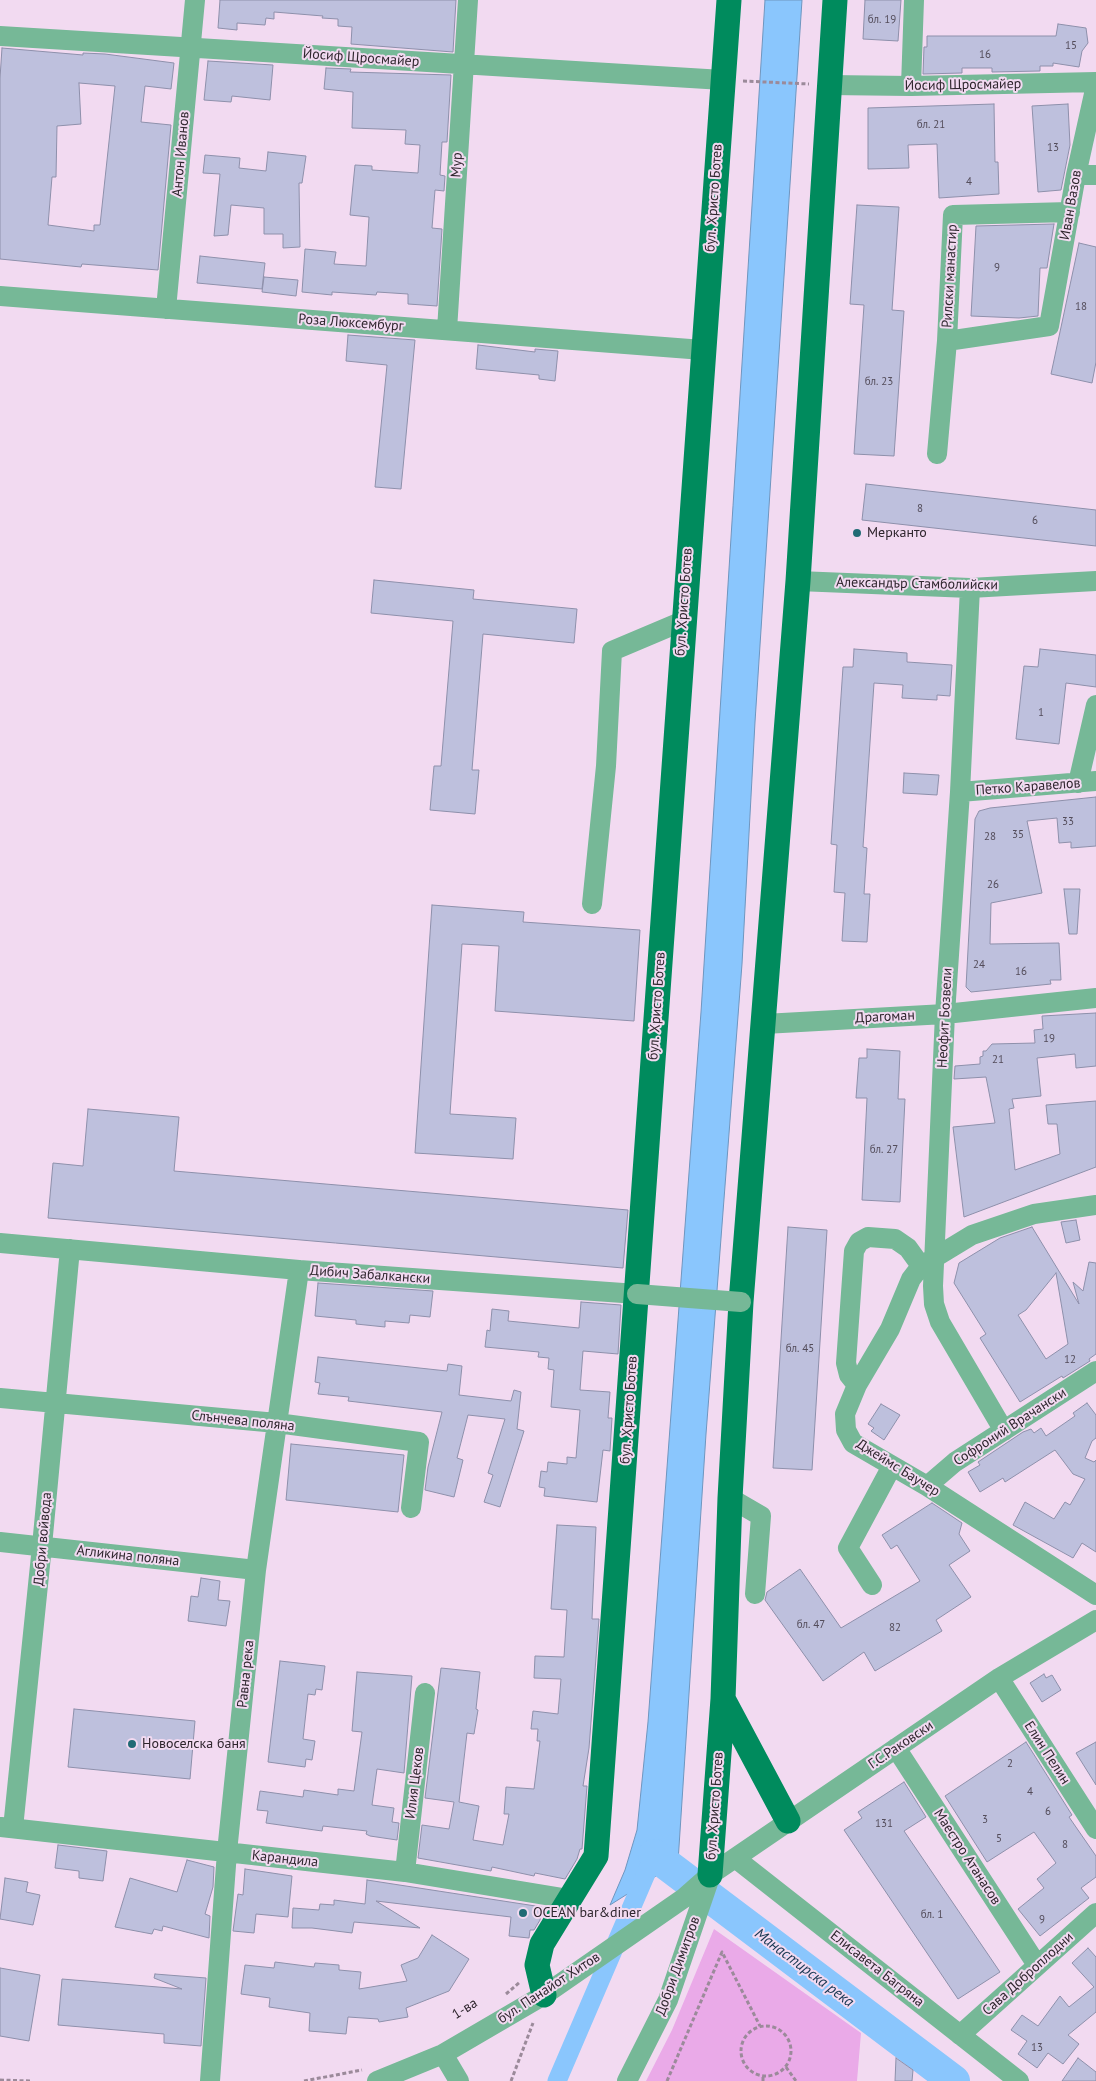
<!DOCTYPE html>
<meta charset="utf-8">
<style>
body{margin:0}
canvas{display:block;background:#f2daf1}
</style>
<canvas width="1096" height="2081"></canvas>
<script>
const context = document.querySelector('canvas').getContext('2d');
context.lineJoin = 'round';
function fill(path, color) {
  context.fillStyle = color;
  context.fill(path, 'evenodd');
}
function shape(rows) {
  const path = new Path2D();
  for (const r of rows) {
    if (r.length === 3) {
      path.moveTo(r[0] + r[2], r[1]);
      path.arc(r[0], r[1], r[2], 0, 2 * Math.PI);
      continue;
    }
    path.moveTo(r[0], r[1]);
    for (let i = 2; i < r.length; i += 2) path.lineTo(r[i], r[i + 1]);
  }
  return path;
}
function trace(path, color, width, dash) {
  context.strokeStyle = color;
  context.lineWidth = width;
  context.lineCap = dash ? 'butt' : 'round';
  context.setLineDash(dash || []);
  context.stroke(path);
}
function drawText(font, color, halo, rows, align = 'center') {
  context.font = font + ' "PT Sans",sans-serif';
  context.lineWidth = 4;
  context.setLineDash([]);
  context.textBaseline = 'middle';
  context.strokeStyle = halo;
  context.fillStyle = color;
  for (const [text, x, y, turn = 0] of rows) {
    context.save();
    context.translate(x, y);
    context.rotate((+turn || 0) * Math.PI / 180);
    context.textAlign = isNaN(turn) ? turn : align;
    if (halo) context.strokeText(text, 0, 0);
    context.fillText(text, 0, 0);
    context.restore();
  }
}
fill(shape([
 [714,1929,861,2033,857,2081,646,2081,672,2030]
]), '#eaaae8');
const water = shape([
 [765,0,802,0,755,722,742,964,706,1434,678,1862,610,1905,625,1870,637,1830,648,1722,701,1012,765,0]
]);
fill(water, '#8ac6fd');
trace(water, '#6f96bf', 1);
trace(shape([
 [557,2081,651,1862]
]), '#8ac6fd', 19);
trace(shape([
 [654,1855,954,2081]
]), '#8ac6fd', 32);
const building = shape([
 [220,0,456,0,453,52,351,44,352,27,338,26,338,19,322,18,323,16,274,12,274,19,266,18,265,25,237,23,237,30,218,28,220,0],
 [865,0,901,0,898,41,863,39,865,0],
 [1058,24,1086,28,1088,43,1082,51,1079,67,1053,63,1053,66,1040,66,1040,71,992,72,992,68,962,68,962,73,923,74,924,47,927,47,927,36,1056,36,1058,24],
 [2,48,83,55,83,53,105,54,174,63,171,89,145,86,141,122,171,125,158,270,82,264,81,267,0,259,0,78,2,48],
 [79,83,115,86,100,225,94,225,94,231,48,225,52,177,56,177,57,126,81,124,79,83],
 [208,61,273,65,270,100,232,96,231,102,204,100,208,61],
 [326,68,351,69,350,72,451,75,447,142,442,142,440,175,445,176,444,191,435,190,432,228,442,229,437,306,408,304,408,294,377,292,376,295,332,292,332,295,302,292,305,249,336,252,334,264,366,266,369,217,350,215,355,165,372,166,372,170,418,173,420,145,405,144,406,130,352,128,353,92,324,89,326,68],
 [994,104,995,162,998,162,999,194,939,198,937,144,908,145,909,168,868,169,868,108,994,104],
 [1068,104,1070,145,1061,190,1038,192,1032,106,1068,104],
 [268,152,306,156,302,183,299,183,300,247,283,248,283,234,264,234,264,208,231,205,228,235,214,236,220,174,203,173,205,155,240,158,239,168,266,171,268,152],
 [857,205,899,207,892,310,904,311,894,456,854,454,864,305,850,304,857,205],
 [1054,224,1047,268,1040,268,1038,316,1019,318,971,316,976,226,1054,224],
 [1079,243,1096,247,1096,362,1092,383,1051,374,1079,243],
 [200,256,265,263,262,289,197,283,200,256],
 [264,277,298,280,296,296,262,292,264,277],
 [348,335,415,340,401,489,375,487,387,365,346,361,348,335],
 [478,345,535,352,535,349,558,351,555,381,539,379,539,375,476,369,478,345],
 [866,484,1096,510,1096,546,862,520,866,484],
 [374,580,474,590,473,599,577,609,574,643,483,634,472,770,479,770,475,814,430,810,434,766,441,766,453,621,371,613,374,580],
 [854,649,907,653,907,662,952,665,950,696,937,695,937,700,902,698,903,685,874,683,863,847,867,848,864,894,870,894,867,942,842,941,845,893,834,892,837,845,831,844,843,667,853,667,854,649],
 [1040,649,1096,655,1096,687,1066,683,1059,744,1016,739,1024,666,1038,667,1040,649],
 [904,773,939,775,937,795,903,793,904,773],
 [1096,797,1096,846,1071,848,1071,842,1059,843,1057,818,1027,821,1042,893,991,903,990,944,1059,943,1061,980,1050,980,1051,984,971,992,966,987,975,819,979,811,990,808,1096,797],
 [1064,889,1080,889,1077,934,1069,934,1064,889],
 [432,905,524,912,523,922,640,930,634,1021,495,1011,499,946,462,944,450,1114,516,1118,513,1159,415,1153,432,905],
 [1096,1013,1096,1066,1076,1068,1075,1054,1037,1058,1041,1096,1012,1099,1014,1108,1009,1109,1015,1170,1060,1154,1057,1124,1048,1124,1046,1105,1096,1101,1096,1167,964,1217,953,1127,995,1123,986,1077,954,1079,955,1066,980,1064,980,1057,983,1056,983,1051,986,1051,992,1044,1035,1043,1034,1030,1043,1029,1042,1016,1096,1013],
 [867,1049,900,1051,898,1099,905,1099,900,1202,862,1200,867,1098,856,1098,859,1058,867,1058,867,1049],
 [88,1109,179,1117,174,1171,628,1210,623,1268,48,1218,53,1163,83,1166,88,1109],
 [1076,1220,1080,1240,1066,1243,1061,1222,1076,1220],
 [788,1227,827,1230,812,1470,773,1468,788,1227],
 [1032,1227,1079,1304,1073,1282,1083,1291,1089,1262,1096,1263,1096,1354,1089,1359,1090,1361,1063,1378,1062,1376,1020,1402,980,1338,986,1334,954,1283,959,1263,1000,1238,1032,1227],
 [1056,1273,1068,1344,1046,1359,1018,1315,1026,1310,1056,1273],
 [318,1283,433,1291,430,1317,410,1315,409,1323,385,1321,385,1327,356,1324,356,1320,315,1316,318,1283],
 [581,1302,621,1305,618,1354,583,1351,580,1390,610,1392,608,1418,612,1418,610,1451,603,1450,597,1502,544,1496,545,1488,539,1487,541,1471,547,1472,548,1462,567,1464,567,1457,576,1458,580,1410,551,1407,554,1370,548,1369,549,1358,538,1357,539,1352,485,1347,487,1330,490,1331,492,1309,509,1311,508,1321,579,1328,581,1302],
 [318,1357,447,1371,448,1364,462,1366,459,1395,511,1401,514,1390,521,1392,517,1429,524,1431,500,1507,484,1502,493,1475,488,1473,505,1419,468,1415,457,1458,463,1460,454,1497,425,1490,428,1467,442,1412,348,1401,349,1397,318,1394,320,1383,315,1382,318,1357],
 [1087,1403,1096,1415,1096,1438,1092,1441,1085,1458,1094,1462,1096,1460,1096,1552,1082,1543,1073,1558,1013,1525,1025,1502,1054,1519,1065,1502,1070,1505,1085,1479,1073,1474,1055,1450,1005,1482,1003,1478,980,1492,968,1472,980,1465,978,1462,1023,1432,1031,1429,1034,1433,1041,1428,1046,1436,1075,1416,1073,1413,1087,1403],
 [881,1404,900,1415,884,1440,871,1431,874,1428,868,1424,881,1404],
 [291,1444,404,1455,398,1512,286,1500,291,1444],
 [932,1503,962,1523,959,1534,970,1551,949,1565,971,1597,936,1620,942,1631,875,1671,864,1652,823,1681,765,1600,767,1592,800,1569,841,1628,920,1581,897,1545,891,1549,882,1535,932,1503],
 [557,1525,596,1527,592,1619,599,1619,589,1748,583,1786,587,1786,582,1849,580,1849,577,1859,565,1879,535,1873,534,1876,492,1867,491,1871,418,1858,422,1825,449,1829,454,1802,425,1798,441,1668,480,1672,476,1709,478,1710,474,1734,467,1733,459,1802,479,1806,473,1840,503,1845,509,1814,504,1814,506,1787,534,1789,540,1741,537,1741,538,1729,531,1729,533,1711,558,1714,561,1679,534,1678,535,1656,564,1657,567,1610,551,1609,557,1525],
 [201,1578,220,1581,218,1600,230,1601,226,1626,188,1621,191,1596,198,1597,201,1578],
 [280,1661,325,1666,322,1690,316,1689,315,1695,308,1694,303,1739,315,1741,312,1760,306,1759,305,1767,268,1762,280,1661],
 [357,1672,412,1676,404,1773,377,1769,372,1805,394,1808,392,1822,399,1823,397,1840,370,1836,366,1834,367,1831,323,1826,322,1831,266,1823,268,1811,257,1810,260,1791,303,1797,304,1790,338,1795,338,1789,354,1791,362,1732,352,1731,357,1672],
 [1044,1674,1046,1678,1052,1675,1061,1690,1042,1702,1030,1683,1044,1674],
 [74,1709,195,1721,190,1779,68,1767,74,1709],
 [1026,1742,1072,1815,1069,1817,1096,1856,1096,1877,1081,1888,1089,1898,1040,1936,1018,1909,1044,1888,1037,1879,1056,1863,1034,1832,987,1862,945,1796,1026,1742],
 [1096,1742,1096,1785,1076,1753,1096,1742],
 [904,1782,926,1817,904,1831,1000,1972,958,1999,844,1830,862,1818,858,1812,904,1782],
 [58,1845,107,1851,103,1881,79,1878,79,1871,55,1868,58,1845],
 [187,1860,214,1867,213,1887,205,1914,210,1916,209,1938,163,1926,162,1931,154,1929,152,1934,115,1927,130,1878,177,1892,187,1860],
 [245,1869,292,1876,288,1917,256,1914,254,1933,233,1931,238,1894,243,1895,245,1869],
 [5,1878,28,1882,26,1892,40,1895,33,1925,0,1919,5,1878],
 [367,1880,542,1907,540,1920,534,1930,530,1930,529,1938,509,1936,511,1917,376,1901,420,1928,354,1922,352,1933,312,1928,292,1928,293,1908,319,1910,320,1904,334,1905,334,1900,365,1904,367,1880],
 [432,1935,469,1959,449,1991,406,2008,408,2017,379,2022,378,2019,348,2017,346,2034,309,2031,310,2013,269,2007,270,1998,241,1994,245,1965,274,1968,275,1962,314,1967,315,1963,339,1965,339,1970,361,1972,359,1989,407,1981,401,1965,418,1958,432,1935],
 [1088,1948,1096,1957,1096,2012,1068,2035,1079,2044,1063,2064,1048,2053,1037,2068,1018,2054,1027,2041,1011,2030,1022,2015,1038,2026,1060,1996,1069,2007,1094,1987,1072,1963,1088,1948],
 [0,1968,40,1975,29,2041,0,2036,0,1968],
 [155,1974,206,1978,201,2046,164,2043,164,2034,58,2025,62,1979,182,1989,154,1978,155,1974],
 [896,2058,913,2070,912,2081,895,2081,896,2058],
 [1078,2058,1096,2072,1096,2081,1062,2081,1078,2058]
]);
fill(building, '#bec0dd');
trace(building, '#8e90ab', 1);
trace(shape([
 [743,81,809,84],
 [506,1994,520,1982],
 [766,2051,25],
 [786,2067,796,2081],
 [0,2080,30,2081],
 [304,2081,362,2070],
 [511,2081,533,2023],
 [667,2081,722,1952,760,2026],
 [763,2081,763,2076]
]), '#9b8a9a', 3, [4, 2.5]);
trace(shape([
 [0,36,723,80],
 [829,85,911,86,1096,82],
 [911,86,914,0],
 [1076,175,1096,175],
 [0,296,703,350],
 [166,309,195,0],
 [447,330,468,0],
 [947,341,1049,326,1076,175,1096,85],
 [937,454,947,341,953,215,1070,212],
 [798,581,970,588,1096,581],
 [970,588,960,792,945,1014,933,1286,934,1304,940,1322,1004,1431],
 [1078,783,1096,705],
 [960,792,1096,781],
 [592,904,606,766,612,651,683,621],
 [764,1024,945,1014,1096,998],
 [1096,1205,1034,1214,972,1235,921,1266,911,1279,890,1329,857,1385,845,1414,846,1430,853,1443,927,1486,1096,1595],
 [0,1243,299,1270,637,1294],
 [857,1385,849,1375,846,1363,854,1251,859,1242,868,1237,895,1239,908,1248,921,1266],
 [0,1398,277,1423,419,1442,411,1508],
 [927,1486,955,1462,1096,1371],
 [730,1498,761,1516,755,1594],
 [0,1542,256,1570],
 [872,1585,848,1548,892,1466],
 [999,1678,1096,1829],
 [896,1748,1037,1965],
 [1,1827,405,1872,569,1899],
 [13,1828,42,1546,70,1249],
 [735,1858,1019,2081],
 [405,1872,425,1693],
 [960,2035,1096,1913],
 [443,2054,459,2081],
 [210,2081,227,1852,256,1570,299,1270],
 [377,2081,443,2054,544,1995,684,1898,710,1875,999,1678,1096,1620],
 [627,2081,668,2000,710,1877]
]), '#76b897', 20);
trace(shape([
 [723,1699,788,1821],
 [710,1875,723,1699,730,1498,741,1302,798,581,835,0],
 [544,1995,537,1965,542,1944,596,1856,729,0]
]), '#008b5d', 25);
trace(shape([
 [637,1294,741,1302]
]), '#76b897', 20);
for (const [x, y, r, color] of [
 [857,533,5,"#216b75"],
 [132,1744,5,"#216b75"],
 [523,1913,5,"#216b75"]
]) {
  const dot = new Path2D();
  dot.arc(x, y, r, 0, 2 * Math.PI);
  context.fillStyle = color;
  context.fill(dot);
  trace(dot, '#f2daf1', 2);
}
drawText('11px', '#534c5a', null, [
 ["бл. 19",882,20],
 ["15",1071,46],
 ["16",985,55],
 ["бл. 21",931,125],
 ["13",1053,148],
 ["4",969,182],
 ["9",997,268],
 ["18",1081,307],
 ["бл. 23",879,382],
 ["8",920,509],
 ["6",1035,521],
 ["1",1041,713],
 ["33",1068,822],
 ["35",1018,835],
 ["28",990,837],
 ["26",993,885],
 ["24",979,965],
 ["16",1021,972],
 ["19",1049,1039],
 ["21",998,1060],
 ["бл. 27",884,1150],
 ["бл. 45",800,1349],
 ["12",1070,1360],
 ["бл. 47",811,1625],
 ["82",895,1628],
 ["2",1010,1764],
 ["4",1030,1792],
 ["6",1048,1812],
 ["3",985,1820],
 ["131",884,1824],
 ["5",999,1839],
 ["8",1065,1845],
 ["бл. 1",932,1915],
 ["9",1042,1920],
 ["13",1037,2048]
]);
drawText('14px', '#2f262e', '#f2daf1', [
 ["Йосиф Щросмайер",361,58,4],
 ["Йосиф Щросмайер",963,85,-1],
 ["Антон Иванов",181,154,-85],
 ["Мур",457,165,-86],
 ["бул. Христо Ботев",714,198,-86],
 ["Иван Вазов",1071,205,-80],
 ["Рилски манастир",950,276,-87],
 ["Роза Люксембург",351,323,4],
 ["Александър Стамболийски",917,584,1],
 ["бул. Христо Ботев",684,602,-86],
 ["Петко Каравелов",1028,787,-4],
 ["бул. Христо Ботев",657,1006,-86],
 ["Драгоман",885,1017,-3],
 ["Неофит Бозвели",945,1018,-87],
 ["Дибич Забалкански",370,1275,4],
 ["бул. Христо Ботев",629,1410,-86],
 ["Слънчева поляна",243,1421,6],
 ["Софроний Врачански",1010,1427,-33],
 ["Джеймс Баучер",898,1468,32],
 ["Добри войвода",43,1539,-85],
 ["Агликина поляна",128,1556,6],
 ["Равна река",246,1674,-84],
 ["Г.С.Раковски",901,1745,-34],
 ["Елин Пелин",1047,1753,57],
 ["Илия Цеков",415,1783,-83],
 ["бул. Христо Ботев",715,1806,-86],
 ["Маестро Атанасов",967,1857,57],
 ["Карандила",285,1859,6],
 ["Добри Димитров",678,1966,-70],
 ["Елисавета Багряна",877,1969,38],
 ["Сава Доброплодни",1028,1974,-42],
 ["бул. Панайот Хитов",549,1988,-33],
 ["1-ва",465,2009,-32]
]);
drawText('14px', '#2f262e', '#f2daf1', [
 ["Мерканто",867,533],
 ["Новоселска баня",142,1744],
 ["OCEAN bar&diner",533,1913]
], 'left');
drawText('italic 15px', '#163651', '#f2daf1', [
 ["Манастирска река",804,1968,37]
]);
</script>
